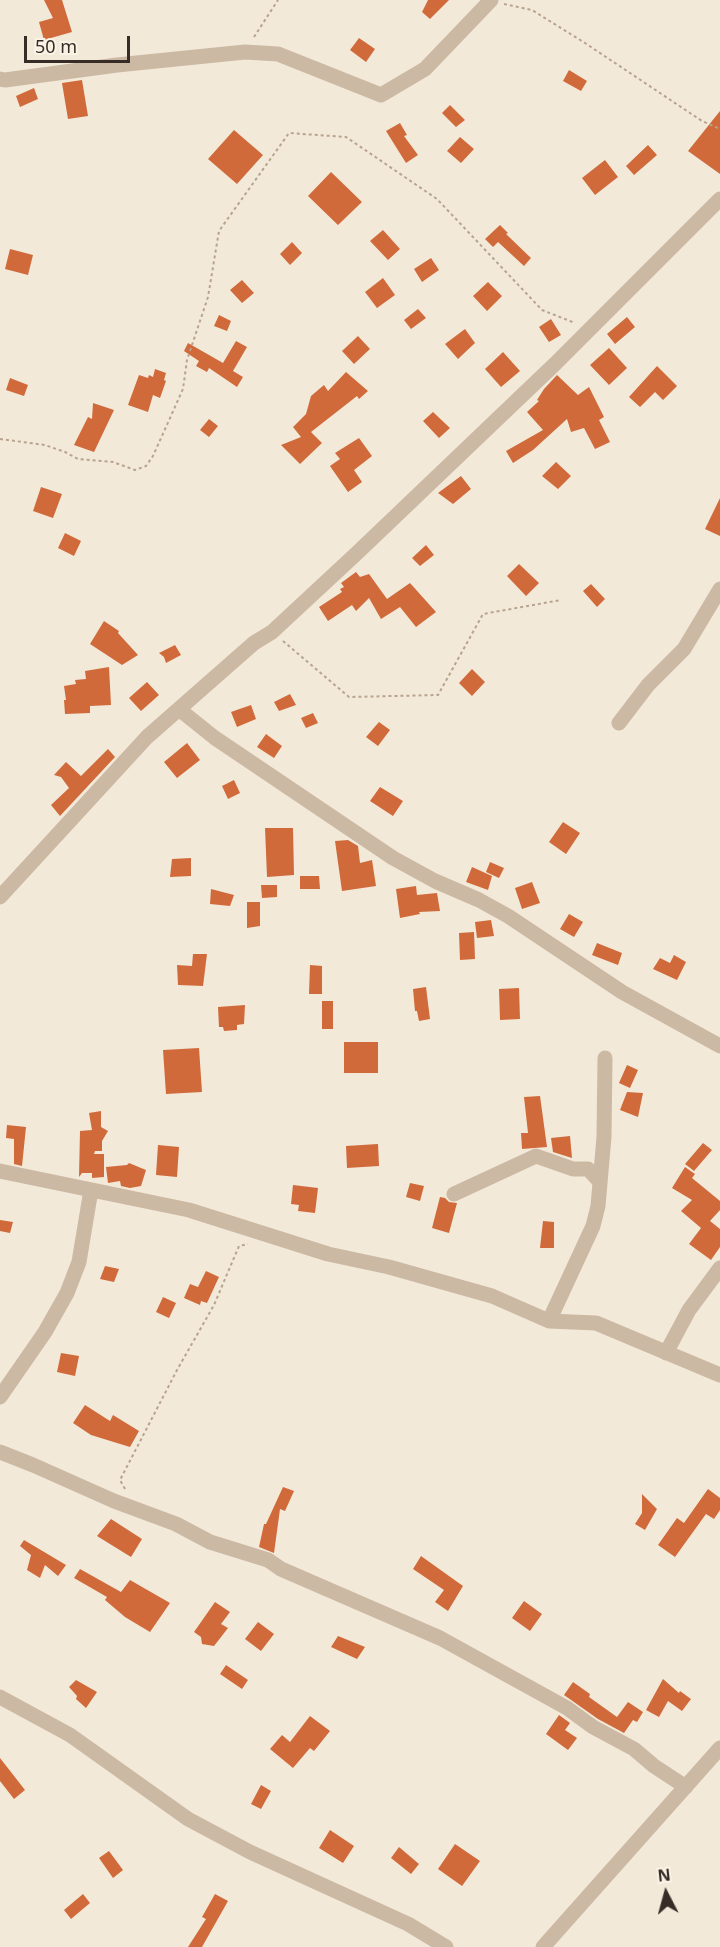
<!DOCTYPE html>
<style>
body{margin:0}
#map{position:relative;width:720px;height:1947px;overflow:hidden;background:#f3e9d9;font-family:"Noto Sans",sans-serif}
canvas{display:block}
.north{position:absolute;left:636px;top:1863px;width:60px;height:60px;-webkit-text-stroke:4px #fbf3e5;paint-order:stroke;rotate:354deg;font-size:16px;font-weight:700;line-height:24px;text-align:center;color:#372d26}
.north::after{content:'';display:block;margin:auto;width:21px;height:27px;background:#372d26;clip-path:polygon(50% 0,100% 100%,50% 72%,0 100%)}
.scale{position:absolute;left:24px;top:36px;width:106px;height:27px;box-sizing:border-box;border:3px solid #372d26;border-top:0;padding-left:8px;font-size:18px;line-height:21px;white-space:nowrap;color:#372d26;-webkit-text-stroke:4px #fbf3e5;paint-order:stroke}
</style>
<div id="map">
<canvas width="720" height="1947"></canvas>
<div class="north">N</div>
<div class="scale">50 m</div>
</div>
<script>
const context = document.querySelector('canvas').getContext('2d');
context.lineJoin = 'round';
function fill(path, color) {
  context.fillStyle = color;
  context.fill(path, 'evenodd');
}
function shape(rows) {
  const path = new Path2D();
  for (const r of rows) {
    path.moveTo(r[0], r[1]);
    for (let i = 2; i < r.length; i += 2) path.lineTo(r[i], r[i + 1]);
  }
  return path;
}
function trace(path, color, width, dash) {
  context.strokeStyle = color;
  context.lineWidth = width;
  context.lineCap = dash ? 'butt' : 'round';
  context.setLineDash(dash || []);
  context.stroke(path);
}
fill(shape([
 [44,0,62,0,72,32,44,40,39,22,53,18],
 [428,0,449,0,430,19,422,12],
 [359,38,375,49,366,62,350,50],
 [569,70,587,81,581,91,563,81],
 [82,80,88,116,68,119,62,83],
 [34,88,38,99,20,107,16,96],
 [450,105,465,120,456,127,442,113],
 [720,111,720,174,688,151],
 [400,123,407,135,404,136,418,155,406,163,386,131],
 [234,130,263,155,237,184,208,159],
 [460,137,474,149,461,163,447,151],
 [648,145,657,155,634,175,626,166],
 [605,160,618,177,595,195,582,178],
 [331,172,362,202,338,225,308,196],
 [500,225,508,233,506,234,531,258,524,266,498,242,493,247,485,239],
 [383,230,400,249,388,260,370,241],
 [292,242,302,253,290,265,280,254],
 [10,249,33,255,28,275,5,269],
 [431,258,439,270,422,282,414,269],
 [383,278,395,295,377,308,365,292],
 [242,280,254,293,242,303,230,290],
 [488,282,502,296,487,311,473,296],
 [418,309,426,318,411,329,404,320],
 [219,315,231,321,227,331,214,326],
 [627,317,635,327,615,344,607,334],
 [551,319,561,335,549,342,539,327],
 [465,329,475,343,458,359,445,344],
 [358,336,370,349,354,364,342,351],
 [236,341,247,347,233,371,243,377,237,387,209,368,207,372,196,366,199,361,184,351,188,343,223,363],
 [609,348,627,368,609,385,590,365],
 [503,352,520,371,501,387,485,369],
 [657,366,677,386,663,400,655,392,640,407,629,397],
 [155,369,166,373,164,380,166,381,160,398,153,395,148,412,128,405,139,375,148,378,149,375,153,377],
 [346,372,368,391,359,399,357,396,311,432,322,443,300,464,281,445,301,437,293,427,306,414,311,396,324,385,328,391],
 [557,375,578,395,589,387,604,417,599,420,610,442,595,449,584,428,571,432,567,419,533,450,513,463,506,451,543,430,527,412,539,401,537,400,544,389],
 [10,378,28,385,24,396,6,390],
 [93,403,114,410,94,452,74,445,88,417,92,419],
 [433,412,450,428,439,438,423,421],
 [209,419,218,426,209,437,200,430],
 [359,438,372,456,354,470,362,482,348,492,330,466,340,459,335,453],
 [556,462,571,476,558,489,542,476],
 [461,476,471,489,453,504,438,493],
 [41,487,62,494,53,518,33,511],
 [720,498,720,536,705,529],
 [65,533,81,541,74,556,58,548],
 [426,545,434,555,420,566,412,558],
 [519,564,539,583,526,596,507,576],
 [356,572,360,577,369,574,387,599,410,583,436,612,416,627,400,607,381,619,369,598,356,611,352,605,328,621,319,607,342,592,340,589,344,587,341,583],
 [591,584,605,599,597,607,583,591],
 [104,621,119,631,118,633,138,655,122,665,90,644],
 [175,645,181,655,166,663,164,657,159,653],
 [109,667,111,705,90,706,90,713,65,714,64,700,66,700,64,686,76,684,75,680,86,679,85,671],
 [472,669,485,682,472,696,459,683],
 [147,682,159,695,141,711,129,698],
 [290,694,296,705,279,711,274,702],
 [251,705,256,719,237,727,231,712],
 [313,713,318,723,306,728,301,718],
 [379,722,390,730,378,746,366,737],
 [266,734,282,746,274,758,257,747],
 [187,743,200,760,177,778,164,762],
 [108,749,115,757,60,816,51,805,69,788,61,777,54,775,66,762,81,776],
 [234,780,240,793,228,799,222,786],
 [380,787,403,801,393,816,370,801],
 [563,822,580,833,566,854,549,842],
 [265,828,293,828,294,875,267,877],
 [348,840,358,846,360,863,372,860,376,886,342,891,335,841],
 [191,858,191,876,170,877,172,859],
 [490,862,504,868,499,878,486,872],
 [472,867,492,876,488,890,466,882],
 [300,876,319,876,320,889,300,889],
 [532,882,540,903,522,909,515,888],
 [261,885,277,885,277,897,262,898],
 [416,886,417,895,437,893,440,911,419,912,420,914,400,918,396,889],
 [211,889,234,895,230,906,210,904],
 [247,902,260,902,260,926,247,928],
 [569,914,583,922,574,937,560,929],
 [491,920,494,936,477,938,475,922],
 [474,932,475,959,460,960,459,933],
 [597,943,622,953,618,965,592,955],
 [193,954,207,954,203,986,178,985,177,965,192,966],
 [674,955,686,962,677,980,653,969,660,958,670,963],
 [310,965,322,966,322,994,309,994],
 [426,987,430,1019,419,1021,417,1011,415,1011,413,989],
 [519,988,520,1019,500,1020,499,989],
 [322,1001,333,1001,333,1029,322,1029],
 [245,1005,244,1024,237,1025,237,1030,224,1031,223,1027,219,1027,218,1007],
 [344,1042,378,1042,378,1073,344,1073],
 [199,1048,202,1092,166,1094,163,1050],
 [627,1065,638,1070,630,1088,619,1083],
 [627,1092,643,1093,638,1117,620,1110],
 [540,1096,547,1147,522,1149,521,1133,528,1133,524,1097],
 [101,1111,101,1127,108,1131,102,1141,102,1151,95,1151,94,1154,104,1154,104,1177,92,1178,92,1173,82,1173,79,1177,80,1131,92,1130,89,1113],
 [7,1125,26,1127,22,1166,14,1164,14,1139,6,1138],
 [570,1136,572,1158,553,1152,551,1138],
 [703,1143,712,1150,694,1171,685,1164],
 [378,1144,379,1166,347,1168,346,1146],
 [158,1145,179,1147,177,1177,156,1175],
 [129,1163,146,1170,141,1186,130,1188,121,1186,120,1181,108,1183,106,1167,127,1165],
 [685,1167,695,1174,692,1178,720,1201,720,1210,710,1221,720,1229,720,1247,711,1260,689,1244,701,1228,681,1211,692,1200,672,1188],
 [410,1183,424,1186,420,1201,406,1197],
 [293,1185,318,1188,315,1213,298,1211,299,1205,291,1204],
 [440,1197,445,1198,449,1202,457,1203,449,1233,432,1228],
 [0,1220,13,1222,10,1233,0,1231],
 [543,1221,554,1222,554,1248,540,1248],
 [105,1266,119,1269,114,1282,100,1279],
 [206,1271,219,1277,207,1303,201,1301,200,1305,184,1298,190,1284,198,1287],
 [163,1297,176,1303,169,1318,156,1312],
 [61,1353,79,1356,75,1376,57,1372],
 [85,1405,110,1421,113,1415,139,1431,130,1447,91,1435,73,1423],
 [283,1487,294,1491,285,1511,280,1509,274,1553,259,1547,264,1524,266,1524],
 [708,1489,720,1498,720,1510,714,1519,706,1514,675,1557,658,1545,677,1518,684,1523],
 [642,1494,657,1509,645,1530,635,1524,642,1513],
 [111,1519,142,1539,131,1557,97,1536],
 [24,1540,66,1565,58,1576,45,1565,40,1578,27,1570,31,1555,20,1546],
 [421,1556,463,1586,448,1611,435,1602,444,1590,413,1569],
 [80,1569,121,1592,130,1580,170,1603,150,1632,125,1617,105,1600,107,1597,74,1578],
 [524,1601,542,1614,530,1631,512,1618],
 [215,1602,230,1612,221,1624,228,1628,214,1646,202,1644,201,1637,194,1632],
 [258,1622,274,1634,261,1651,245,1639],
 [338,1636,365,1647,357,1659,331,1647],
 [226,1665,248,1680,242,1689,220,1674],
 [663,1679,679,1693,680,1691,691,1699,682,1711,668,1701,659,1717,646,1710],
 [76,1680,97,1692,86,1708,76,1699,77,1696,69,1687],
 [573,1682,590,1694,589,1697,617,1717,628,1702,643,1712,637,1722,633,1720,624,1733,598,1719,564,1695],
 [559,1715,570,1723,565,1730,577,1738,568,1750,546,1734],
 [310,1716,330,1731,314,1751,310,1748,293,1768,270,1749,282,1735,290,1742],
 [0,1758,25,1790,14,1799,0,1781],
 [261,1785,271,1791,261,1809,251,1804],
 [330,1830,354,1846,343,1863,319,1848],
 [455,1844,480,1861,462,1886,438,1869],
 [399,1847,419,1864,411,1874,391,1858],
 [109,1851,123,1870,113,1878,99,1858],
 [83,1894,90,1903,71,1919,64,1910],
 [215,1894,228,1901,202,1947,188,1947,206,1919,202,1917]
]), '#d06a3a');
trace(shape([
 [504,4,532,10,585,43,702,121,720,129],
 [254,37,278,0],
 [0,439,45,445,65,452,78,459,113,462,135,470,146,466,153,456,183,389,187,360,208,297,219,231,289,133,346,137,437,199,542,310,575,323],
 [283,641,349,697,438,695,483,614,561,600],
 [125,1489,120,1480,177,1370,214,1305,239,1246,248,1244]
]), '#b8a38e', 2, [3, 3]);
trace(shape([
 [0,79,5,80,117,65,245,52,278,54,381,95,425,69,491,0],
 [180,710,215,738,393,858,435,881,479,900,508,916,622,992,720,1046],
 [619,723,648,685,684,649,720,589],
 [0,897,147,737,254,643,272,632,357,553,556,363,720,199],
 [0,1171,189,1210,328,1254,389,1267,492,1296,549,1321,596,1323,720,1375],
 [454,1194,536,1156,573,1169,588,1169,600,1182],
 [549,1321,593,1226,598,1206,604,1137,605,1058],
 [666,1353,689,1310,720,1268],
 [0,1397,45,1332,67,1293,79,1262,91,1190],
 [0,1452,33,1465,114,1501,176,1524,210,1542,268,1560,281,1569,440,1638,567,1708,593,1727,634,1749,654,1766,686,1787],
 [0,1697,70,1735,188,1819,250,1852,408,1924,446,1947],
 [543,1947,720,1748]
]), '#ccb9a4', 15);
</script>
